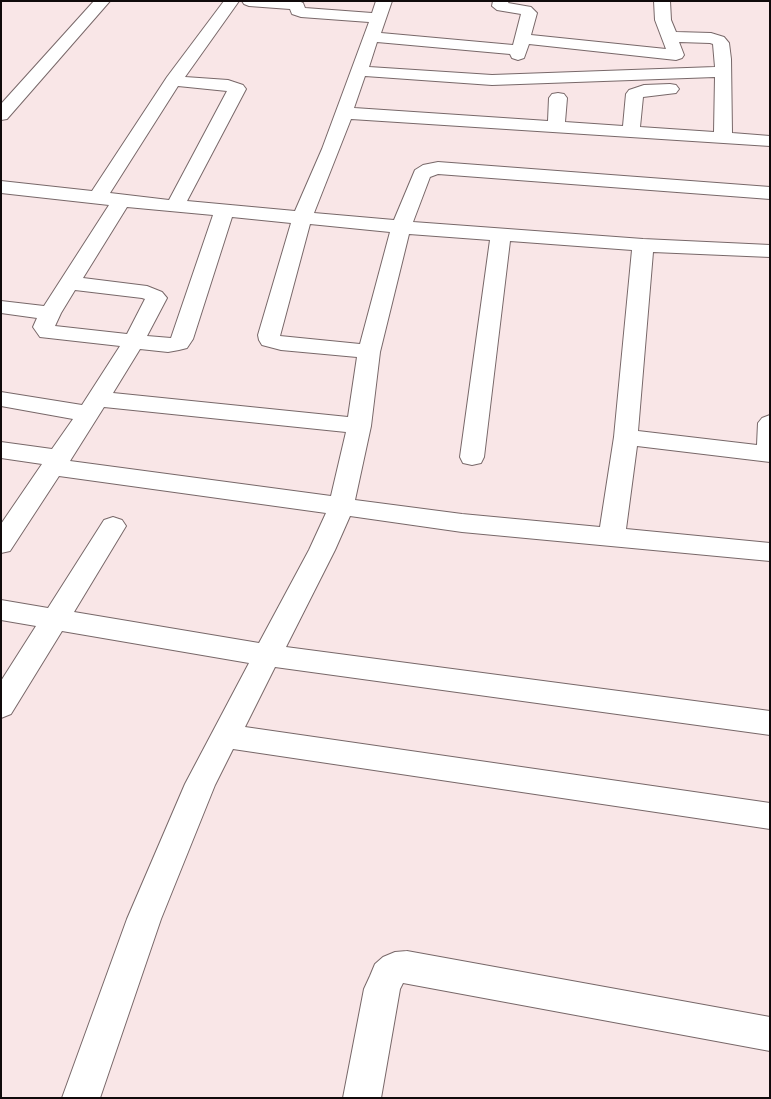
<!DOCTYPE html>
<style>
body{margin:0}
#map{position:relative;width:771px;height:1099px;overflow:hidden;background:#f9e6e7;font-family:"IBM Plex Serif",serif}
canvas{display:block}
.frame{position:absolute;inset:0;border:2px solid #100a0b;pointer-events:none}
</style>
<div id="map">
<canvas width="771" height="1099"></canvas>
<div class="frame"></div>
</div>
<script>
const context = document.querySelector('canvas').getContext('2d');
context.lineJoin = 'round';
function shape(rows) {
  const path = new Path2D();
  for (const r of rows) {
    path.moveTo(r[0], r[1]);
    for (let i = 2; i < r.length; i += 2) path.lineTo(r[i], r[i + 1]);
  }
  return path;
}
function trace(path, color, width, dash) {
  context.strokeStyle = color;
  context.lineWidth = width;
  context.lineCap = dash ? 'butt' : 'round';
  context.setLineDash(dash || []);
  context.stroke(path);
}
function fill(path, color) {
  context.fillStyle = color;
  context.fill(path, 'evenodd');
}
const minor = shape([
 [94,1,110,1,7,119,1,120,1,104,94,1],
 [224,1,239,1,185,77,228,80,243,85,246,89,187,201,295,211,322,149,369,22,301,17,292,14,290,9,249,6,244,4,242,1,299,1,303,3,305,8,372,13,376,1,392,1,381,33,513,45,521,14,497,10,492,6,493,1,509,1,508,3,531,7,537,13,531,35,666,49,655,20,654,1,670,1,671,20,676,32,711,33,724,37,729,43,731,59,732,133,770,136,770,146,351,119,314,213,394,220,415,170,423,165,438,162,770,187,770,199,438,174,430,177,413,222,643,239,770,245,770,257,653,252,638,431,757,445,758,423,762,418,770,415,770,462,637,446,626,529,770,543,770,561,462,532,350,516,335,550,286,647,770,711,770,735,275,667,245,727,770,803,770,829,233,749,215,785,161,919,100,1098,62,1098,127,919,185,784,249,663,62,631,11,714,1,718,1,681,36,626,1,620,1,600,48,608,104,520,113,517,122,520,126,526,74,612,259,643,309,550,326,513,59,476,10,551,1,553,1,524,42,464,1,458,1,442,52,449,73,419,1,406,1,392,82,405,120,346,40,337,33,327,37,318,1,313,1,301,44,306,109,205,1,193,1,181,92,191,167,77,224,1],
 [377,42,510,54,512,58,518,60,524,58,529,44,676,60,682,58,684,55,679,42,710,43,713,44,715,67,492,75,369,67,377,42],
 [365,76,492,85,715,77,714,132,640,127,643,97,676,93,679,89,676,85,670,84,644,85,629,90,626,94,623,126,565,122,567,98,564,94,558,93,552,94,549,98,548,121,354,108,365,76],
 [178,86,227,91,169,200,110,193,178,86],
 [127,207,213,215,171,338,147,336,167,298,162,292,147,286,83,278,127,207],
 [232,217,291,223,258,335,259,340,262,345,281,350,357,357,348,417,113,393,140,349,168,352,179,350,187,348,193,339,232,217],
 [310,224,390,232,360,344,280,336,310,224],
 [409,234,490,240,460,457,463,463,472,465,481,463,484,457,510,241,632,250,614,437,600,527,462,514,355,500,371,426,380,352,409,234],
 [75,290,142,298,145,299,127,334,55,326,61,313,75,290],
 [104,407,346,432,331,496,70,461,104,407],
 [407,951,770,1017,770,1051,403,983,400,989,381,1098,343,1098,364,989,370,976,375,964,383,957,395,952,407,951]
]);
trace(minor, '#786869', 2);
fill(minor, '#fff');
</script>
